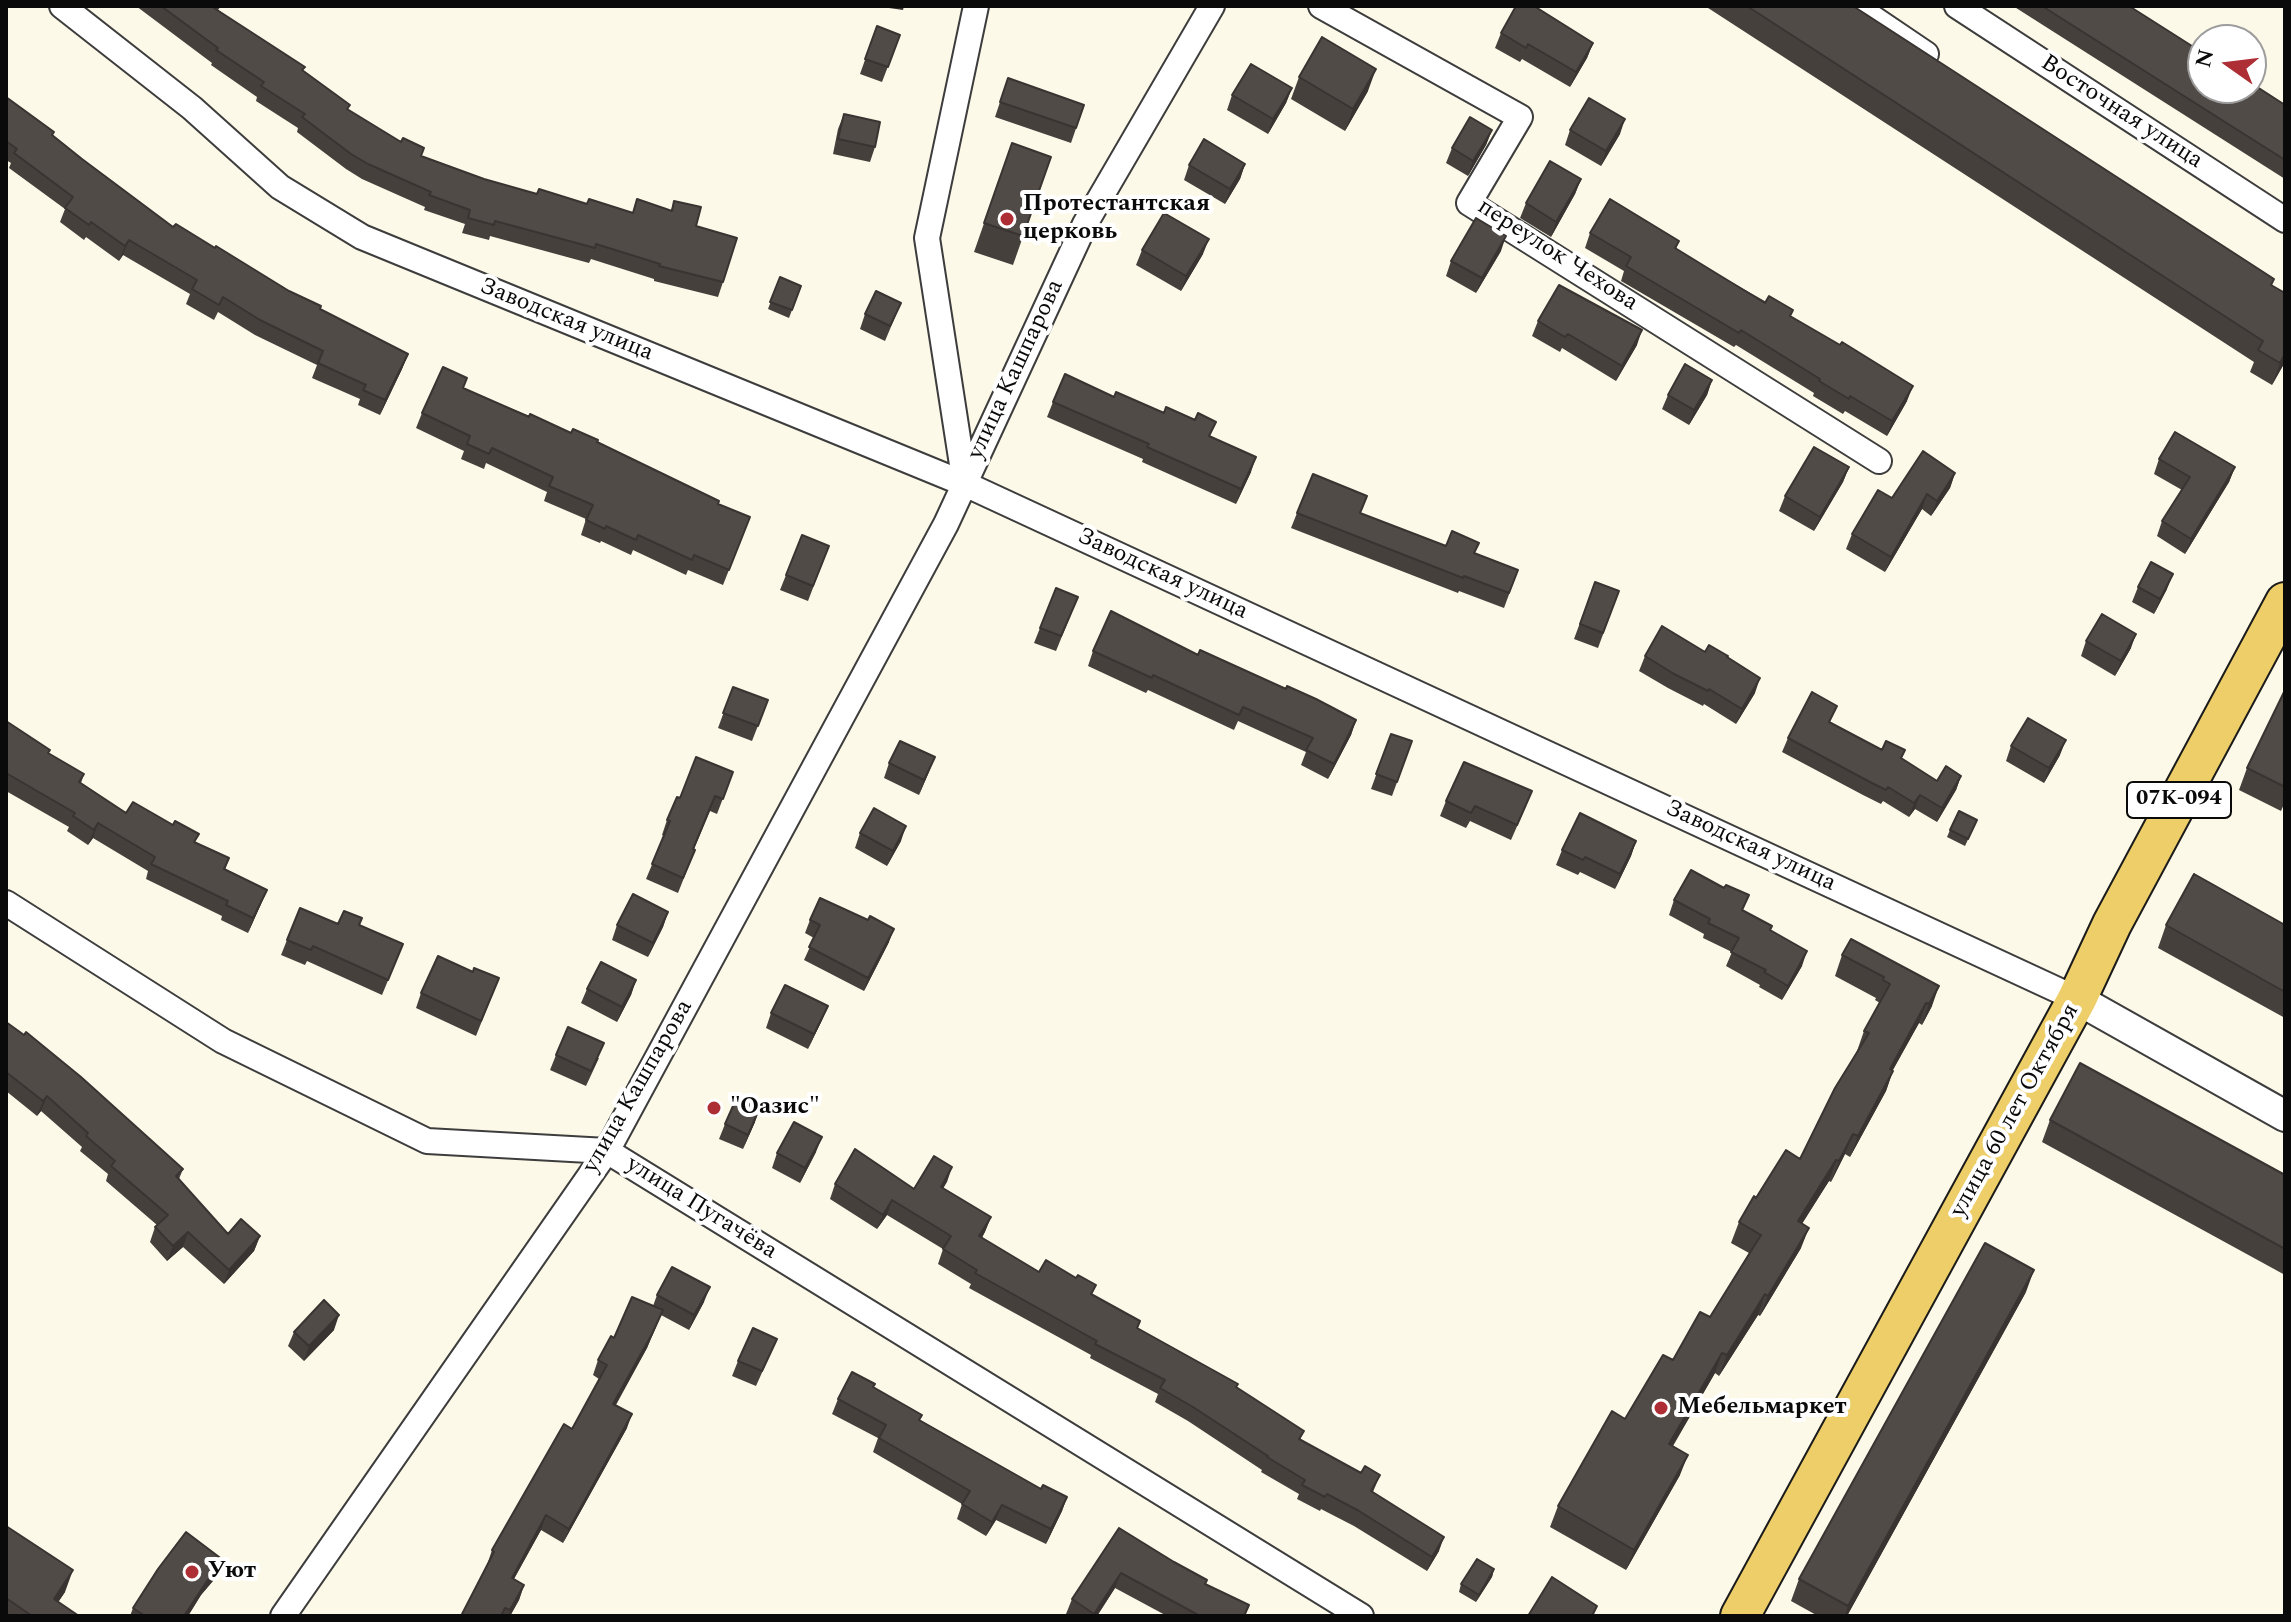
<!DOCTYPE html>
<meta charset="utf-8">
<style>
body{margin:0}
#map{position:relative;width:2291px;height:1622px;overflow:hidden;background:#fdf9e8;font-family:Spectral,serif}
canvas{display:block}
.frame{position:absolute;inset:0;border:8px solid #0a0a0a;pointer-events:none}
.north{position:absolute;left:2187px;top:24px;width:80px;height:80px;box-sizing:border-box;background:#fff;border:2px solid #9d9d9d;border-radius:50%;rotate:284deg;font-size:22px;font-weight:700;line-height:32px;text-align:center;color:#0a0a0a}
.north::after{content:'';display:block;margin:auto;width:28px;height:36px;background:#ad2e34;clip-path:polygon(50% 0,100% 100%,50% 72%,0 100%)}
</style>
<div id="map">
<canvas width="2291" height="1622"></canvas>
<div class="frame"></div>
<div class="north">N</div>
</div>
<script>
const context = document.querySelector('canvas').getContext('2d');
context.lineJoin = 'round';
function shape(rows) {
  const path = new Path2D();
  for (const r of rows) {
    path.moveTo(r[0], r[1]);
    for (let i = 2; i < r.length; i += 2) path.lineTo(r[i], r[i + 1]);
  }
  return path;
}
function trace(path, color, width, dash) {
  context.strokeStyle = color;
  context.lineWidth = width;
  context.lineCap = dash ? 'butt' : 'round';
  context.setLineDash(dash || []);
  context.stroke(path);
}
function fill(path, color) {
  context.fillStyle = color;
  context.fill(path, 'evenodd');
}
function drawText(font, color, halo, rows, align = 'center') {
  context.font = font + ' Spectral,serif';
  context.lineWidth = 8;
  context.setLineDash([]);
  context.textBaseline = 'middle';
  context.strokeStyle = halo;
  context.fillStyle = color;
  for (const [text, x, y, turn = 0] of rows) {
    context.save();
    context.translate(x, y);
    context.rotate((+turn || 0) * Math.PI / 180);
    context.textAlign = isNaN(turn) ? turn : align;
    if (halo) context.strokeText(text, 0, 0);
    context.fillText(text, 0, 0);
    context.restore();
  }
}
const minor = shape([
 [62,6,192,108,280,187,362,237,965,484,2077,999],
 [1321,6,1520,117,1469,203,1879,461],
 [1855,6,1926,54],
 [1957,6,2285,220],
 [965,484,927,238,976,6],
 [6,903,223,1041,427,1141,607,1151,1361,1616],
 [283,1616,607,1151,946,524,1085,224,1212,6]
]);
const tertiary = shape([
 [2077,999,2285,1116]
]);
const primary = shape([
 [1740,1616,2077,999,2112,924,2285,602]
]);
trace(minor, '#3d3d3d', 28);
trace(tertiary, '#3d3d3d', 34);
trace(primary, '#1b1b1b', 42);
trace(minor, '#fff', 24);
trace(tertiary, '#fff', 30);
trace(primary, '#edce68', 38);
fill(shape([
 [136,6,221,6,218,10,350,105,348,109,421,157,484,179,537,194,632,212,671,210,674,201,696,226,723,282,718,297,654,281,654,279,591,259,589,263,490,236,489,240,462,233,465,224,424,210,425,207,362,179,346,169,297,132,298,128,256,101,257,97,211,65,212,63],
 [1705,6,1853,6,2272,285,2285,362,2272,385,2250,372,2254,362],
 [2013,6,2129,6,2285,105,2285,179],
 [877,26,900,35,882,82,860,74],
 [1501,33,1593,43,1587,58,1570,87,1522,59,1520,62,1495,48],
 [1299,77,1368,91,1345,131,1291,99],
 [1008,78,1084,105,1071,143,995,117],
 [1292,88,1286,103,1268,134,1227,110,1232,95],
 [6,97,82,159,173,227,215,248,320,309,408,354,402,369,380,415,358,405,360,399,312,378,317,365,255,335,218,312,214,320,186,304,190,294,123,255,119,261,86,237,84,240,60,222,65,209,9,168,11,163,6,160],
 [844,114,875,147,870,162,833,154,838,129],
 [1492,130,1486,145,1468,176,1446,163,1452,148],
 [1570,130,1620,134,1601,166,1565,145],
 [1012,143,1051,157,1013,265,974,252],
 [1245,164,1240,179,1225,204,1184,180,1189,165],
 [1581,179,1575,194,1551,237,1520,218,1526,203],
 [1590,233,1679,241,1676,249,1719,275,1791,316,1907,401,1887,436,1845,411,1843,414,1813,396,1814,393,1736,345,1734,347,1621,281,1624,271,1585,248],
 [1142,250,1203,254,1181,291,1136,265],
 [1501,251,1476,293,1446,276,1451,261],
 [780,277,801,286,789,318,768,309],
 [901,303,885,341,860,329,865,314],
 [1538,321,1637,345,1616,381,1562,348,1560,352,1532,336],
 [1712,380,1707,395,1689,425,1662,409,1668,395],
 [464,389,571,433,597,442,718,504,744,532,723,585,688,570,686,575,633,550,631,555,601,541,600,543,581,535,586,519,544,501,547,492,486,463,484,469,461,459,464,451,416,428,422,413],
 [1114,397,1211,437,1251,472,1236,504,1142,462,1143,459,1047,417,1053,402],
 [2159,459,2235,467,2229,482,2185,554,2157,536,2162,521,2182,490,2154,474],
 [1849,467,1843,482,1814,531,1779,511,1785,496],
 [1955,473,1950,488,1931,516,1922,509,1885,572,1846,549,1852,534,1892,498],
 [1297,513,1361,513,1446,546,1475,553,1518,570,1504,608,1459,591,1458,593,1291,528],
 [802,535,829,546,808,601,780,590],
 [1595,582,1619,591,1598,648,1574,639],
 [2138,587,2167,589,2154,614,2132,602],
 [1072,612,1056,651,1034,643,1040,628],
 [2086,641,2131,648,2115,676,2081,656],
 [1093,651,1198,655,1356,720,1351,735,1328,779,1301,765,1306,752,1238,721,1234,730,1148,690,1146,693,1088,666],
 [1705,652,1727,658,1755,693,1736,724,1704,704,1703,706,1668,688,1639,671,1645,656],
 [733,687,768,700,752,741,718,728],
 [2285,690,2285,802,2281,811,2239,790,2247,768],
 [6,721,50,750,48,753,84,774,81,783,126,813,229,858,225,870,261,904,248,933,221,920,222,916,146,879,148,871,93,838,88,845,67,831,69,827,6,791],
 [1831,723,1882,750,1902,759,1937,781,1961,776,1956,790,1937,822,1915,809,1909,817,1883,801,1881,804,1863,795,1782,752,1788,738],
 [1391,734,1412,741,1392,796,1371,789],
 [2011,746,2060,755,2044,783,2006,761],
 [935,757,919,795,884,778,889,763],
 [733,772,717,814,710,811,694,849,695,850,678,893,646,879,664,836,662,835,667,820,680,798],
 [1446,801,1526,806,1511,840,1470,821,1466,828,1440,816],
 [1977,820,1965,846,1947,837,1950,830],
 [860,833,901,841,887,866,855,848],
 [1636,841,1631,856,1615,889,1580,872,1578,875,1556,865,1562,850],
 [1674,900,1743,910,1771,931,1802,966,1782,1000,1759,987,1760,985,1726,966,1732,952,1703,938,1704,934,1669,915],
 [668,912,663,927,648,957,612,940,617,925],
 [810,920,868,920,889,942,864,991,804,960,814,938,805,933],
 [338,924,359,925,403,944,382,995,307,961,305,965,281,955,287,940],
 [2166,925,2285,925,2285,1018,2158,948],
 [1851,939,1932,1006,1922,1025,1919,1023,1893,1070,1886,1091,1850,1157,1845,1154,1831,1182,1829,1181,1802,1224,1801,1248,1760,1316,1758,1315,1719,1376,1715,1373,1673,1446,1680,1475,1626,1570,1550,1527,1558,1506,1625,1419,1710,1317,1749,1253,1731,1243,1739,1222,1756,1198,1800,1159,1857,1051,1864,1031,1880,1003,1875,1000,1876,998,1835,976,1842,955],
 [473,972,499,978,476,1036,416,1008,421,993],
 [636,980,631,995,617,1022,581,1003,587,989],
 [828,1006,822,1020,808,1049,766,1028,771,1013],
 [6,1022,183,1169,179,1179,228,1234,260,1236,254,1251,224,1284,183,1247,167,1261,150,1242,155,1227,157,1225,106,1181,108,1174,80,1151,82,1147,41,1111,37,1116,6,1091],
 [556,1055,599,1058,586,1086,550,1070],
 [2050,1120,2285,1175,2285,1275,2042,1142],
 [755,1122,743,1149,719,1139,725,1124],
 [816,1152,800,1183,772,1168,777,1153],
 [952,1167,943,1189,991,1217,982,1238,1039,1272,1076,1278,1096,1285,1092,1295,1140,1321,1138,1328,1237,1388,1304,1431,1300,1440,1361,1473,1380,1475,1373,1492,1439,1551,1427,1571,1354,1526,1321,1509,1320,1511,1297,1499,1299,1494,1261,1472,1262,1470,1188,1421,1155,1402,1158,1394,1090,1358,1091,1355,969,1288,971,1284,938,1264,943,1249,887,1215,877,1229,830,1199,835,1184,914,1189],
 [2026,1292,1847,1616,1818,1616,1791,1601,1799,1579],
 [657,1295,704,1302,689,1330,661,1315,647,1348,616,1405,627,1428,563,1543,541,1530,514,1579,524,1585,519,1600,510,1616,461,1616,487,1565,492,1550,572,1429,599,1379,593,1375,598,1360,614,1338,653,1306],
 [334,1330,304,1361,288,1346,294,1332],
 [777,1339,756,1386,732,1376,738,1361],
 [873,1387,920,1420,1041,1489,1067,1497,1062,1511,1046,1544,996,1520,986,1536,957,1519,962,1504,873,1452,878,1438,832,1414,838,1399],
 [6,1526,65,1592,58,1602,79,1616,6,1616],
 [1119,1528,1206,1584,1249,1605,1245,1616,1167,1616,1115,1588,1097,1616,1069,1616,1066,1614,1072,1599],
 [223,1560,218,1575,201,1595,188,1616,130,1616,133,1608],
 [1494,1569,1492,1577,1476,1602,1459,1592,1461,1584]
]), '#46403d');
fill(shape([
 [875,6,904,6,903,10],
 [1593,43,1587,58,1570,87,1576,72],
 [1376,69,1368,91,1345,131,1353,109],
 [1292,88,1286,103,1268,134,1273,119],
 [1625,119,1620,134,1601,166,1606,151],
 [1492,130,1486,145,1468,176,1473,161],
 [1245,164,1240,179,1225,204,1230,189],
 [1581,179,1575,194,1551,237,1556,222],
 [1506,236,1501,251,1476,293,1482,278],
 [1209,239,1203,254,1181,291,1186,276],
 [129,240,123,255,119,261,125,246],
 [1642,330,1637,345,1616,381,1622,366],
 [408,354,402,369,380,415,385,400],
 [2285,354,2285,362,2272,385,2280,363],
 [1712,380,1707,395,1689,425,1694,410],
 [1913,386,1907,401,1887,436,1892,421],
 [1256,457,1251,472,1236,504,1241,489],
 [1849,467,1843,482,1814,531,1820,517],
 [2235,467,2229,482,2185,554,2191,539],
 [1955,473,1950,488,1931,516,1937,501],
 [1927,494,1922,509,1885,572,1891,557],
 [2173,574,2167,589,2154,614,2160,599],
 [2136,634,2131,648,2115,676,2121,661],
 [1760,678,1755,693,1736,724,1742,709],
 [1356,720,1351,735,1328,779,1334,764],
 [2066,740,2060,755,2044,783,2049,768],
 [935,757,929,772,919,795,924,780],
 [1961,776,1956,790,1937,822,1942,808],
 [1920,795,1915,809,1909,817,1914,803],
 [98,823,93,838,88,845,94,830],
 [906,826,901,841,887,866,893,851],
 [1636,841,1631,856,1615,889,1620,874],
 [267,890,261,904,248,933,253,918],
 [668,912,663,927,648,957,653,943],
 [894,929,889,942,864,991,868,978],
 [1807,951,1802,966,1782,1000,1788,986],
 [636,980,631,995,617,1022,622,1007],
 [1939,986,1932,1006,1922,1025,1929,1004],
 [1926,1003,1919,1023,1882,1089,1890,1069],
 [828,1006,822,1020,808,1049,814,1034],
 [1893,1071,1886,1091,1850,1157,1858,1136],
 [47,1096,41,1111,37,1116,43,1101],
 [760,1107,755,1122,743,1149,748,1135],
 [1853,1134,1845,1154,1831,1182,1839,1161],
 [822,1137,816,1152,800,1183,805,1168],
 [1836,1160,1829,1181,1790,1242,1798,1221],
 [952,1167,947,1182,935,1202,941,1187],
 [892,1200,887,1215,877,1229,883,1215],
 [991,1217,985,1232,974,1251,979,1236],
 [1809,1228,1801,1248,1760,1316,1768,1296],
 [188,1232,183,1247,167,1261,173,1246],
 [260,1236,254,1251,224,1284,229,1270],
 [2034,1270,2026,1292,1847,1616,1845,1616,1848,1606],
 [710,1287,704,1302,689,1330,694,1315],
 [1765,1294,1758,1315,1719,1376,1727,1355],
 [663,1310,647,1348,608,1418,613,1404],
 [339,1315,334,1330,304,1361,309,1346],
 [1722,1353,1715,1373,1662,1464,1669,1444],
 [632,1414,627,1428,563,1543,569,1529],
 [1688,1455,1680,1475,1626,1570,1634,1550],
 [1067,1497,1062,1511,1046,1544,1051,1529],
 [1002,1505,996,1520,986,1536,992,1522],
 [546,1515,541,1530,506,1593,512,1578],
 [1444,1537,1439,1551,1427,1571,1432,1557],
 [223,1560,218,1575,201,1595,188,1616,184,1616,207,1581],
 [1494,1569,1492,1577,1476,1602,1479,1595],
 [73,1570,65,1592,49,1616,54,1599],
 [1121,1573,1115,1588,1097,1616,1093,1616],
 [524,1585,519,1600,510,1616,508,1616]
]), '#393432');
const building = shape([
 [161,6,216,6,214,8,305,67,302,70,350,105,347,109,401,142,403,138,424,148,421,156,484,179,537,194,539,189,587,204,589,199,633,213,637,199,672,211,674,201,701,207,696,226,737,238,723,282,659,266,660,264,596,244,595,248,495,221,494,225,468,218,470,210,429,195,431,192,368,164,351,154,302,117,305,114,261,86,264,82,216,50,218,48,161,6],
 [1516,6,1534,6,1593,43,1576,72,1528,44,1526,48,1501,33,1516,6],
 [1747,6,1853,6,2274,279,2271,285,2285,293,2285,354,2280,363,2258,350,2263,341,1747,6],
 [2042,6,2129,6,2203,53,2203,88,2251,88,2251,83,2285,105,2285,160,2042,6],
 [877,26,900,35,888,67,865,59,877,26],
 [1322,37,1376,69,1353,109,1299,77,1322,37],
 [1251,64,1292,88,1273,119,1232,95,1251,64],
 [1008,78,1084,105,1076,128,1000,102,1008,78],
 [6,97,54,132,52,135,82,159,173,227,176,224,215,248,216,246,289,291,321,306,320,309,408,354,385,400,363,390,366,385,318,363,323,351,260,320,223,297,219,305,192,289,197,280,129,240,125,246,91,222,89,225,65,208,73,197,14,153,17,149,6,141,6,97],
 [1589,98,1625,119,1606,151,1570,130,1589,98],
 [844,114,880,122,875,147,838,139,844,114],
 [1470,117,1492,130,1473,161,1452,148,1470,117],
 [1204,139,1245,164,1230,189,1189,165,1204,139],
 [1012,143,1051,157,1023,236,984,223,1012,143],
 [1550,161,1581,179,1556,222,1526,203,1550,161],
 [1610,199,1679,241,1675,248,1719,275,1765,303,1769,296,1793,310,1790,316,1840,345,1842,342,1913,386,1892,421,1850,396,1849,399,1819,381,1820,379,1741,330,1739,333,1626,266,1631,257,1590,233,1610,199],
 [1164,213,1209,239,1186,276,1142,250,1164,213],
 [1476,218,1506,236,1482,278,1451,261,1476,218],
 [780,277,801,286,792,310,770,302,780,277],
 [1559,285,1642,330,1622,366,1568,334,1565,337,1538,321,1559,285],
 [876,291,901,303,890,326,865,314,876,291],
 [1685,364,1712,380,1694,410,1668,395,1685,364],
 [443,367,467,378,463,388,529,417,530,414,571,433,573,429,598,440,597,442,719,501,718,504,750,517,729,570,694,555,692,560,638,535,636,540,606,526,605,529,586,520,593,505,549,486,553,477,492,448,489,454,467,444,470,436,422,413,443,367],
 [1065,374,1114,397,1116,392,1164,413,1166,407,1195,420,1198,413,1216,422,1209,436,1256,457,1241,489,1147,447,1149,444,1053,402,1065,374],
 [2175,432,2235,467,2191,539,2162,521,2190,477,2159,459,2175,432],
 [1814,447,1849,467,1820,517,1785,496,1814,447],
 [1923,451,1955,473,1937,501,1927,494,1891,557,1852,534,1878,490,1892,498,1923,451],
 [1313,474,1367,496,1360,513,1446,546,1452,531,1479,543,1474,553,1518,570,1509,593,1464,576,1463,578,1297,513,1313,474],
 [802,535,829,546,813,586,786,575,802,535],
 [2151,562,2173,574,2160,599,2138,587,2151,562],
 [1595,582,1619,591,1603,633,1580,624,1595,582],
 [1056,588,1078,597,1061,636,1040,628,1056,588],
 [1111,611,1198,655,1200,650,1286,689,1287,686,1316,699,1356,720,1334,764,1306,750,1313,738,1243,707,1239,715,1153,675,1152,678,1093,651,1111,611],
 [2102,614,2136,634,2121,661,2086,641,2102,614],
 [1662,626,1705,652,1709,645,1728,656,1727,657,1760,678,1742,709,1709,689,1708,691,1674,674,1645,656,1662,626],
 [733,687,768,700,758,726,723,713,733,687],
 [2285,690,2285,787,2247,768,2285,690],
 [1812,692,1837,706,1829,722,1882,750,1886,741,1905,750,1901,758,1937,781,1946,766,1961,776,1942,808,1920,795,1914,803,1888,787,1886,790,1868,781,1788,738,1812,692],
 [2028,718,2066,740,2049,768,2011,746,2028,718],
 [6,721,50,750,48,753,84,774,79,782,126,813,133,802,173,825,175,821,199,834,194,842,229,858,224,869,267,890,253,918,226,905,228,901,151,864,155,857,98,823,94,830,73,816,75,813,6,773,6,721],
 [1391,734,1412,741,1397,782,1376,774,1391,734],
 [900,741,935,757,924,780,889,763,900,741],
 [696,757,733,772,723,799,715,796,693,849,695,850,683,878,652,864,670,821,667,820,677,797,680,798,696,757],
 [1464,762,1532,791,1517,825,1475,806,1471,813,1446,801,1464,762],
 [874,808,906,826,893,851,860,833,874,808],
 [1959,811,1977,820,1968,839,1950,830,1959,811],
 [1580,813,1636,841,1620,874,1585,857,1583,860,1562,850,1580,813],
 [1691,870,1724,888,1726,885,1749,895,1742,910,1772,926,1770,930,1807,951,1788,986,1764,972,1766,970,1731,952,1739,938,1708,923,1710,919,1674,900,1691,870],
 [2194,874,2285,925,2285,992,2166,925,2194,874],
 [633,894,668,912,653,943,617,925,633,894],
 [820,898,868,920,870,916,894,929,868,978,809,947,820,925,810,920,820,898],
 [300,908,338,924,344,911,362,918,359,925,403,944,388,980,313,946,311,950,287,940,300,908],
 [1851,939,1939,986,1929,1004,1926,1003,1890,1069,1893,1071,1858,1136,1853,1134,1839,1161,1836,1160,1798,1221,1809,1228,1768,1296,1765,1294,1727,1355,1722,1353,1669,1444,1688,1455,1634,1550,1558,1506,1612,1411,1625,1419,1663,1355,1673,1360,1700,1312,1710,1317,1761,1235,1739,1222,1754,1196,1756,1198,1786,1150,1800,1159,1835,1088,1869,1033,1864,1031,1890,984,1883,980,1884,977,1842,955,1851,939],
 [438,956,473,972,474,968,499,978,481,1021,421,993,438,956],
 [601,962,636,980,622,1007,587,989,601,962],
 [785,985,828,1006,814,1034,771,1013,785,985],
 [6,1022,24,1035,26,1032,81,1077,183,1169,176,1176,228,1234,241,1219,260,1236,229,1270,188,1232,173,1246,155,1227,168,1215,111,1166,115,1161,86,1136,88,1133,47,1096,43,1101,6,1072,6,1022],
 [568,1027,604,1043,591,1071,556,1055,568,1027],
 [2080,1063,2285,1175,2285,1249,2050,1120,2080,1063],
 [737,1097,760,1107,748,1135,725,1124,737,1097],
 [794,1122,822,1137,805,1168,777,1153,794,1122],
 [855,1149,914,1189,934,1156,952,1167,941,1187,991,1217,979,1236,1039,1272,1046,1260,1076,1278,1078,1275,1096,1285,1091,1294,1140,1321,1137,1328,1238,1384,1236,1387,1304,1431,1299,1439,1361,1473,1365,1466,1380,1475,1371,1491,1444,1537,1432,1557,1359,1511,1327,1494,1325,1497,1302,1485,1305,1480,1267,1457,1268,1456,1193,1407,1160,1388,1165,1380,1095,1344,1097,1341,975,1273,977,1270,943,1249,951,1236,892,1200,883,1215,835,1184,855,1149],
 [1985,1243,2034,1270,1848,1606,1799,1579,1985,1243],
 [672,1267,710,1287,694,1315,657,1295,672,1267],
 [632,1297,663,1310,652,1334,613,1404,632,1414,569,1529,546,1515,512,1578,524,1585,510,1610,505,1608,501,1616,461,1616,494,1552,492,1550,564,1424,572,1429,607,1365,598,1360,611,1336,614,1338,632,1297],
 [324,1300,339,1315,309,1346,294,1332,324,1300],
 [753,1328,777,1339,762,1371,738,1361,753,1328],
 [852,1372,875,1384,873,1387,922,1415,919,1420,1041,1489,1043,1485,1067,1497,1051,1529,1002,1505,992,1522,962,1504,970,1491,879,1438,886,1425,838,1399,852,1372],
 [6,1526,73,1570,54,1599,79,1616,32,1616,6,1598,6,1526],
 [1119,1528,1174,1562,1207,1580,1205,1584,1249,1605,1244,1616,1200,1616,1121,1573,1094,1614,1072,1599,1119,1528],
 [186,1532,223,1560,207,1581,184,1616,145,1616,133,1608,158,1569,186,1532],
 [1477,1559,1494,1569,1479,1595,1461,1584,1477,1559],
 [1552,1577,1597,1606,1592,1616,1528,1616,1552,1577]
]);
fill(building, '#514b47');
trace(building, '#393432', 2);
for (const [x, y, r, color] of [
 [1007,219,8,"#ad2e34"],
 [714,1108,8,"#ad2e34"],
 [1661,1408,8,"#ad2e34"],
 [192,1572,8,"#ad2e34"]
]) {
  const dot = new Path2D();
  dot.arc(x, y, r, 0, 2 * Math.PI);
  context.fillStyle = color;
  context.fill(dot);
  trace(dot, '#fff', 3);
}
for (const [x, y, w] of [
 [2179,800,104]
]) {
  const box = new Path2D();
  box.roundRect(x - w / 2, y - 18, w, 36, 6);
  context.fillStyle = '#fff';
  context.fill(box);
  trace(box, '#0a0a0a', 2);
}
drawText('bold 22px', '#0a0a0a', null, [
 ["07К-094",2179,800]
]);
drawText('24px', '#0a0a0a', '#fff', [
 ["Восточная улица",2121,113,33],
 ["переулок Чехова",1557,256,33],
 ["Заводская улица",566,321,22],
 ["улица Кашпарова",1017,370,-65],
 ["Заводская улица",1162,575,25],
 ["Заводская улица",1750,847,25],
 ["улица Кашпарова",639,1087,-60],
 ["улица 60 лет Октября",2016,1111,-61],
 ["улица Пугачёва",701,1209,32]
]);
drawText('bold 24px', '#0a0a0a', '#fff', [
 ["Протестантская",1023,205],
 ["церковь",1023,233],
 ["\"Оазис\"",730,1108],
 ["Мебельмаркет",1677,1408],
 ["Уют",208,1572]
], 'left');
</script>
